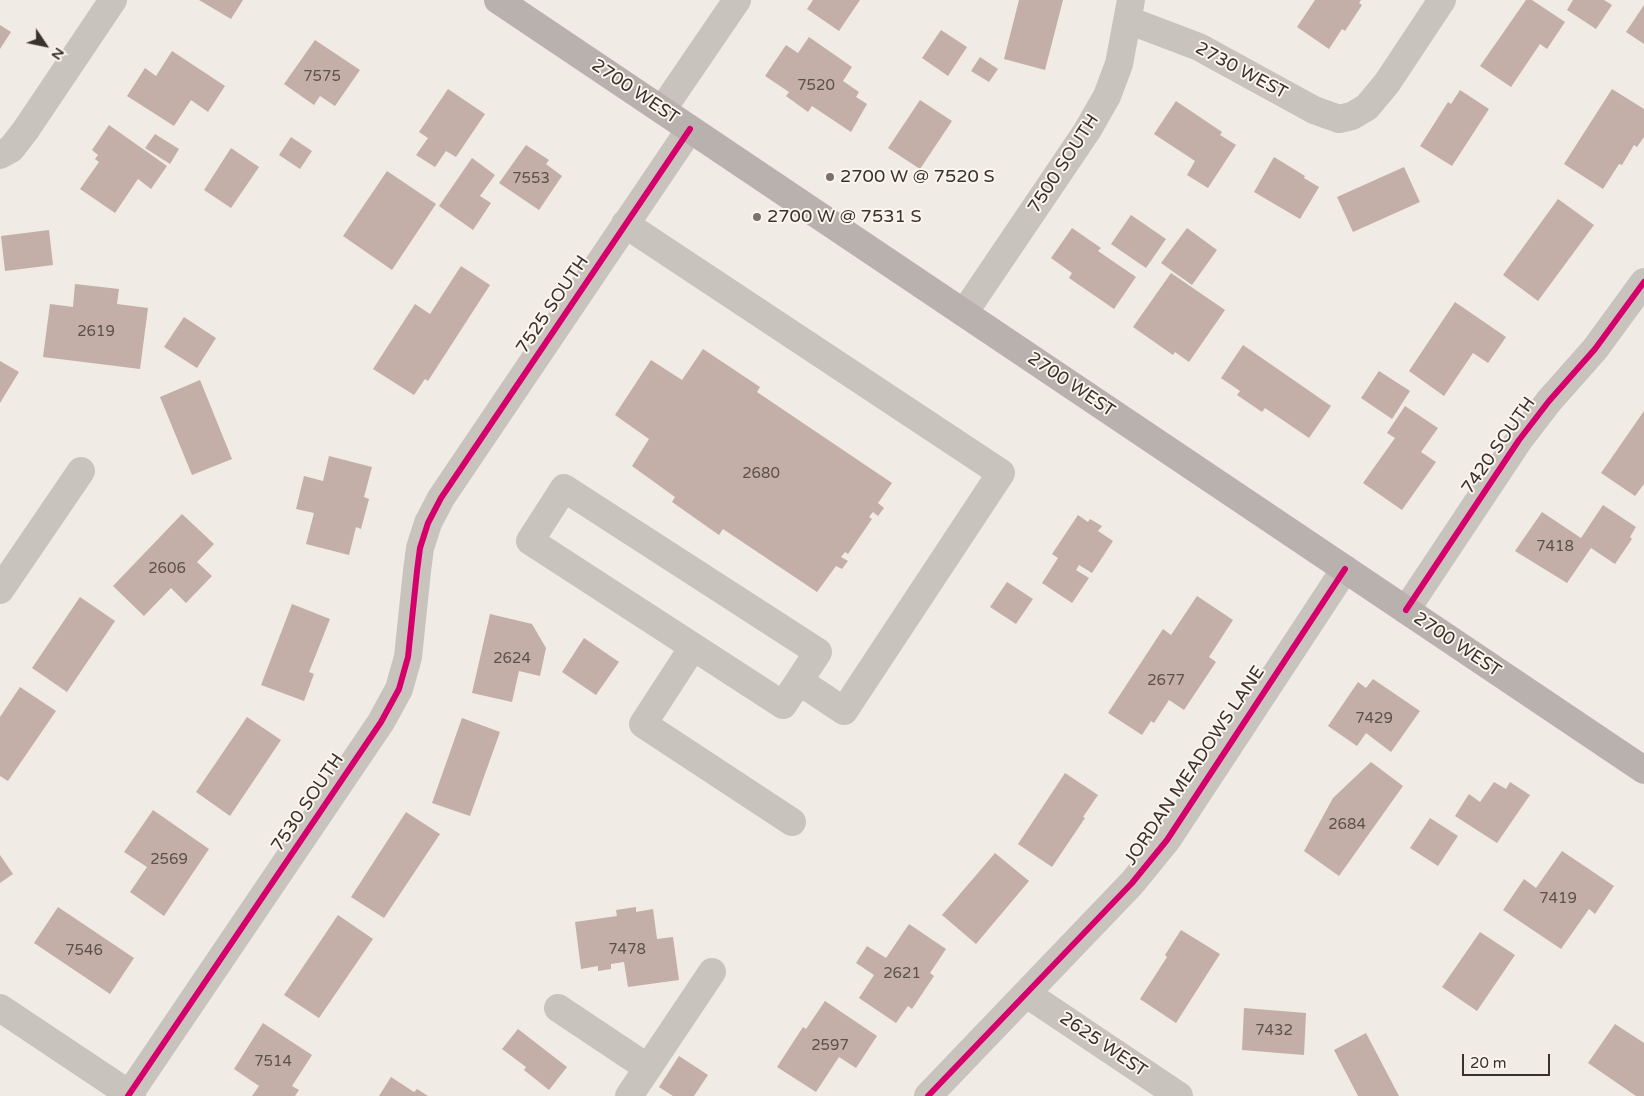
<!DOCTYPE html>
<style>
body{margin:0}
#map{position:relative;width:1644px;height:1096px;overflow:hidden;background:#f0ebe5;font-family:"Varela Round",sans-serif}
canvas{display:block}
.north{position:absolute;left:20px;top:20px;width:50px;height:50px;-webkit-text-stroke:4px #fbf5ee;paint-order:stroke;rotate:124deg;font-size:14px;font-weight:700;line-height:20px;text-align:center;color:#3b302b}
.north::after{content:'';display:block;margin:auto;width:18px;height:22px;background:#3b302b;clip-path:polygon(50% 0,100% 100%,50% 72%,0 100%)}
.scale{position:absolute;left:1462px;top:1054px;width:88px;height:22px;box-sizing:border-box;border:2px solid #3b302b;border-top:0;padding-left:6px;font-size:15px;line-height:18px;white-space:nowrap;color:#3b302b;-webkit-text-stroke:4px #fbf5ee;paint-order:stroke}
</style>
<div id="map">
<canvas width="1644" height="1096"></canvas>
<div class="north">N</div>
<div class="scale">20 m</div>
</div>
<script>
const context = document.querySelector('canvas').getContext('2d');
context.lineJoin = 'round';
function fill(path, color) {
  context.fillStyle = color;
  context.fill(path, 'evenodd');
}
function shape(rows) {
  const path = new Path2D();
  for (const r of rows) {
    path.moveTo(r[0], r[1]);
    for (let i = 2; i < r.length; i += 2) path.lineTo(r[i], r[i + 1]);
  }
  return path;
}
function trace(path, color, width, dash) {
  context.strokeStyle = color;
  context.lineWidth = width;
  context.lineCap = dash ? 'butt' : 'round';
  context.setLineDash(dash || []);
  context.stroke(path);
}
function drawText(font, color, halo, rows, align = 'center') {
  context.font = font + ' "Varela Round",sans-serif';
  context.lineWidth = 4;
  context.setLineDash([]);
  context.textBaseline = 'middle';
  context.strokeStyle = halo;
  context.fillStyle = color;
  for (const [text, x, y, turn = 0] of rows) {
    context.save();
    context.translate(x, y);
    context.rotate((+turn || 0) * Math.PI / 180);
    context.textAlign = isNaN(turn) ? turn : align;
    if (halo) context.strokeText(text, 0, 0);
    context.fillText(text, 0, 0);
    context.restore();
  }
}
fill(shape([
 [199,0,243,0,231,19],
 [813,0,860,0,839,31,807,9],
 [1019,0,1063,0,1045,70,1004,59],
 [1315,0,1361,0,1359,3,1362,5,1345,31,1342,29,1329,49,1297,27],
 [1526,0,1532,0,1565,22,1547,49,1540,44,1511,87,1480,66],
 [1573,0,1604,0,1612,5,1596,29,1567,10],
 [1644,5,1644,44,1626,32],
 [0,25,11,32,0,49],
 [941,30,967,47,948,76,922,58],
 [809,37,852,67,843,81,859,92,856,97,867,104,851,132,812,106,808,112,786,96,789,92,765,76,786,45,798,53],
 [315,40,360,70,335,106,320,96,314,105,284,84],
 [172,51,225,86,208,112,191,100,174,126,127,96,145,68,156,76],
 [980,57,998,69,989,82,971,71],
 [448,89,485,114,456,157,446,151,435,167,416,155,428,138,419,132],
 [1612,89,1644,109,1644,137,1637,147,1634,145,1622,165,1619,164,1603,189,1564,164],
 [1460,90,1489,109,1452,166,1420,146,1448,102,1451,104],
 [920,100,952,121,920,169,888,148],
 [1176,101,1222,132,1220,135,1236,145,1208,188,1187,175,1195,161,1154,134],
 [109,125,167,166,151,189,138,179,115,213,80,189,99,162,95,159,98,155,92,150],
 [155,134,179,149,170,164,145,148],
 [291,137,312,151,300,169,279,155],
 [526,145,549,160,546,164,562,176,539,210,499,183],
 [231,148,259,167,231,208,204,190],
 [1274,157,1305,176,1304,178,1319,187,1300,219,1254,192],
 [472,158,495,175,480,196,491,203,473,230,439,206],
 [1404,167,1420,202,1353,232,1337,197],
 [387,171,436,204,392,270,343,236],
 [1558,199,1594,225,1538,301,1503,275],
 [1131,215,1166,239,1146,268,1111,244],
 [1072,228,1101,248,1098,251,1136,277,1114,309,1069,278,1072,273,1051,258],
 [1187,228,1217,250,1192,285,1161,263],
 [49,230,53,265,5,271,1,236],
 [461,266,490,285,428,381,425,379,414,395,373,369,415,304,430,314],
 [1171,273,1225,310,1189,362,1175,352,1173,355,1133,327],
 [75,284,119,289,117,304,148,308,140,369,43,357,50,304,73,307],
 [1455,302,1506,337,1488,363,1473,353,1444,396,1409,371],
 [184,317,216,338,197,368,164,347],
 [1243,345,1331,406,1309,438,1265,408,1262,412,1237,395,1240,391,1221,378],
 [703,349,760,387,757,392,892,483,878,503,884,508,878,516,873,512,869,517,872,519,848,554,845,552,841,557,848,561,842,569,836,566,817,592,723,529,719,535,672,502,675,497,632,466,649,439,615,415,651,360,682,380],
 [0,361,19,372,0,403],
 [1379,371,1410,391,1392,419,1361,398],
 [200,380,232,459,192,475,160,397],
 [1405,406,1438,428,1421,452,1436,462,1402,510,1363,483,1395,438,1387,433],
 [1644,411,1644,484,1635,496,1601,473],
 [329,456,372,467,364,497,369,499,361,529,356,527,349,555,306,544,314,513,296,509,304,476,323,481],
 [1603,505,1636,527,1630,537,1632,539,1615,564,1591,548,1567,583,1515,551,1542,512,1581,538],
 [182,514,214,544,197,562,212,576,186,603,171,588,144,616,113,586],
 [1078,515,1088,522,1090,519,1102,526,1098,531,1113,541,1092,573,1079,565,1076,570,1089,578,1072,603,1042,583,1058,558,1052,554],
 [1007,582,1033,599,1016,624,990,607],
 [1197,596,1233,620,1209,657,1216,662,1184,710,1169,700,1154,723,1151,721,1142,735,1108,713,1163,629,1171,635],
 [80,597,115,621,67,692,32,668],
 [292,604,330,619,309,672,314,674,304,701,261,685],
 [490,614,532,624,546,648,540,676,519,671,512,702,472,693],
 [584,638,619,662,596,695,562,672],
 [1373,679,1420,711,1391,752,1366,733,1357,746,1328,726,1358,682,1366,688],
 [20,687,56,711,8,781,0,776,0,717],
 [247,717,281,740,230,816,196,792],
 [462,718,500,732,470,816,432,803],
 [1371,762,1403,786,1339,876,1304,851,1333,798],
 [1065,773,1098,795,1083,817,1085,818,1052,867,1018,844],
 [1494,782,1506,789,1510,782,1530,795,1497,843,1455,816,1469,794,1480,802],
 [153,810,209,849,164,916,130,892,147,867,124,852],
 [406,812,440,834,384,918,351,897],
 [1430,818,1458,836,1438,866,1410,848],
 [1562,851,1614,886,1595,914,1589,909,1561,949,1503,910,1524,879,1536,888],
 [995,853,1029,881,976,944,942,915],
 [0,855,13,874,0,883],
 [58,907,134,958,110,994,34,943],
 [636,907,636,912,653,909,657,939,673,937,679,980,628,987,624,962,611,964,611,969,598,971,598,966,581,969,575,922,617,916,616,910],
 [338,915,373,939,319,1018,284,995],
 [909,924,946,949,930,973,934,976,912,1009,908,1006,896,1023,859,998,874,975,856,963,867,946,886,958],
 [1181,930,1220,954,1176,1023,1140,999,1167,957,1165,955],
 [1480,932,1515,955,1477,1011,1442,987],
 [825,1001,877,1036,856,1068,839,1057,816,1092,777,1067,803,1027,806,1029],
 [1244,1008,1306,1013,1304,1055,1242,1050],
 [263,1023,312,1055,292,1086,299,1090,295,1096,252,1096,259,1086,234,1069],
 [1615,1024,1644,1043,1644,1096,1636,1096,1588,1063],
 [518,1029,567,1067,549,1090,524,1070,526,1067,502,1049],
 [1366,1033,1399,1096,1358,1096,1334,1050],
 [679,1056,708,1075,694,1096,673,1096,659,1087],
 [391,1077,414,1092,417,1089,428,1096,379,1096]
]), '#c3afa7');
trace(shape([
 [1128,20,1199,47,1314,110,1339,119,1352,116,1367,107,1387,83,1442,0],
 [662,110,737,0],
 [0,155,11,149,25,131,113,0],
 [625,224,1001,473,844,711,799,681,818,652,564,488,530,541,783,705,799,681],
 [964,313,1087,131,1107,96,1119,64,1131,0],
 [0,590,81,471],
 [1406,610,1519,440,1549,401,1595,349,1644,282],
 [693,647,643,724,792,822],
 [1027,994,1179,1096],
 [0,1008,132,1096],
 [558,1008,648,1068],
 [128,1096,381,722,399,689,408,657,417,571,420,548,428,523,441,498,690,129],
 [629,1096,712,972],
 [928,1096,1132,883,1167,840,1345,569]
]), '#c9c3be', 28);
trace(shape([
 [498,0,1644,770]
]), '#b8b1ad', 28);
trace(shape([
 [1406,610,1519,440,1549,401,1595,349,1644,282],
 [128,1096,381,722,399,689,408,657,417,571,420,548,428,523,441,498,690,129],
 [928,1096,1132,883,1167,840,1345,569]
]), '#d6006c', 6);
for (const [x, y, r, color] of [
 [830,177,5,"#7a716c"],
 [757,217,5,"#7a716c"]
]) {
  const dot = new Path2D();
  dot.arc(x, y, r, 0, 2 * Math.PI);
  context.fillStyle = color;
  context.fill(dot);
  trace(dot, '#fbf5ee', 2);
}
drawText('15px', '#5d504a', null, [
 ["7575",322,77],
 ["7520",816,86],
 ["7553",531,179],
 ["2619",96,332],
 ["2680",761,474],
 ["7418",1555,547],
 ["2606",167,569],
 ["2624",512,659],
 ["2677",1166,681],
 ["7429",1374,719],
 ["2684",1347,825],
 ["2569",169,860],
 ["7419",1558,899],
 ["7478",627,950],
 ["7546",84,951],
 ["2621",902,974],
 ["7432",1274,1031],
 ["2597",830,1046],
 ["7514",273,1062]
]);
drawText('18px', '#3b302b', '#fbf5ee', [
 ["2730 WEST",1241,71,28],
 ["2700 WEST",635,92,34],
 ["7500 SOUTH",1064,164,-57],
 ["7525 SOUTH",553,305,-56],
 ["2700 WEST",1071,385,34],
 ["7420 SOUTH",1499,446,-55],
 ["2700 WEST",1457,645,34],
 ["JORDAN MEADOWS LANE",1195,766,-56],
 ["7530 SOUTH",308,803,-56],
 ["2625 WEST",1103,1045,34]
]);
drawText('18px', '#3b302b', '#fbf5ee', [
 ["2700 W @ 7520 S",840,177],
 ["2700 W @ 7531 S",767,217]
], 'left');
</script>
